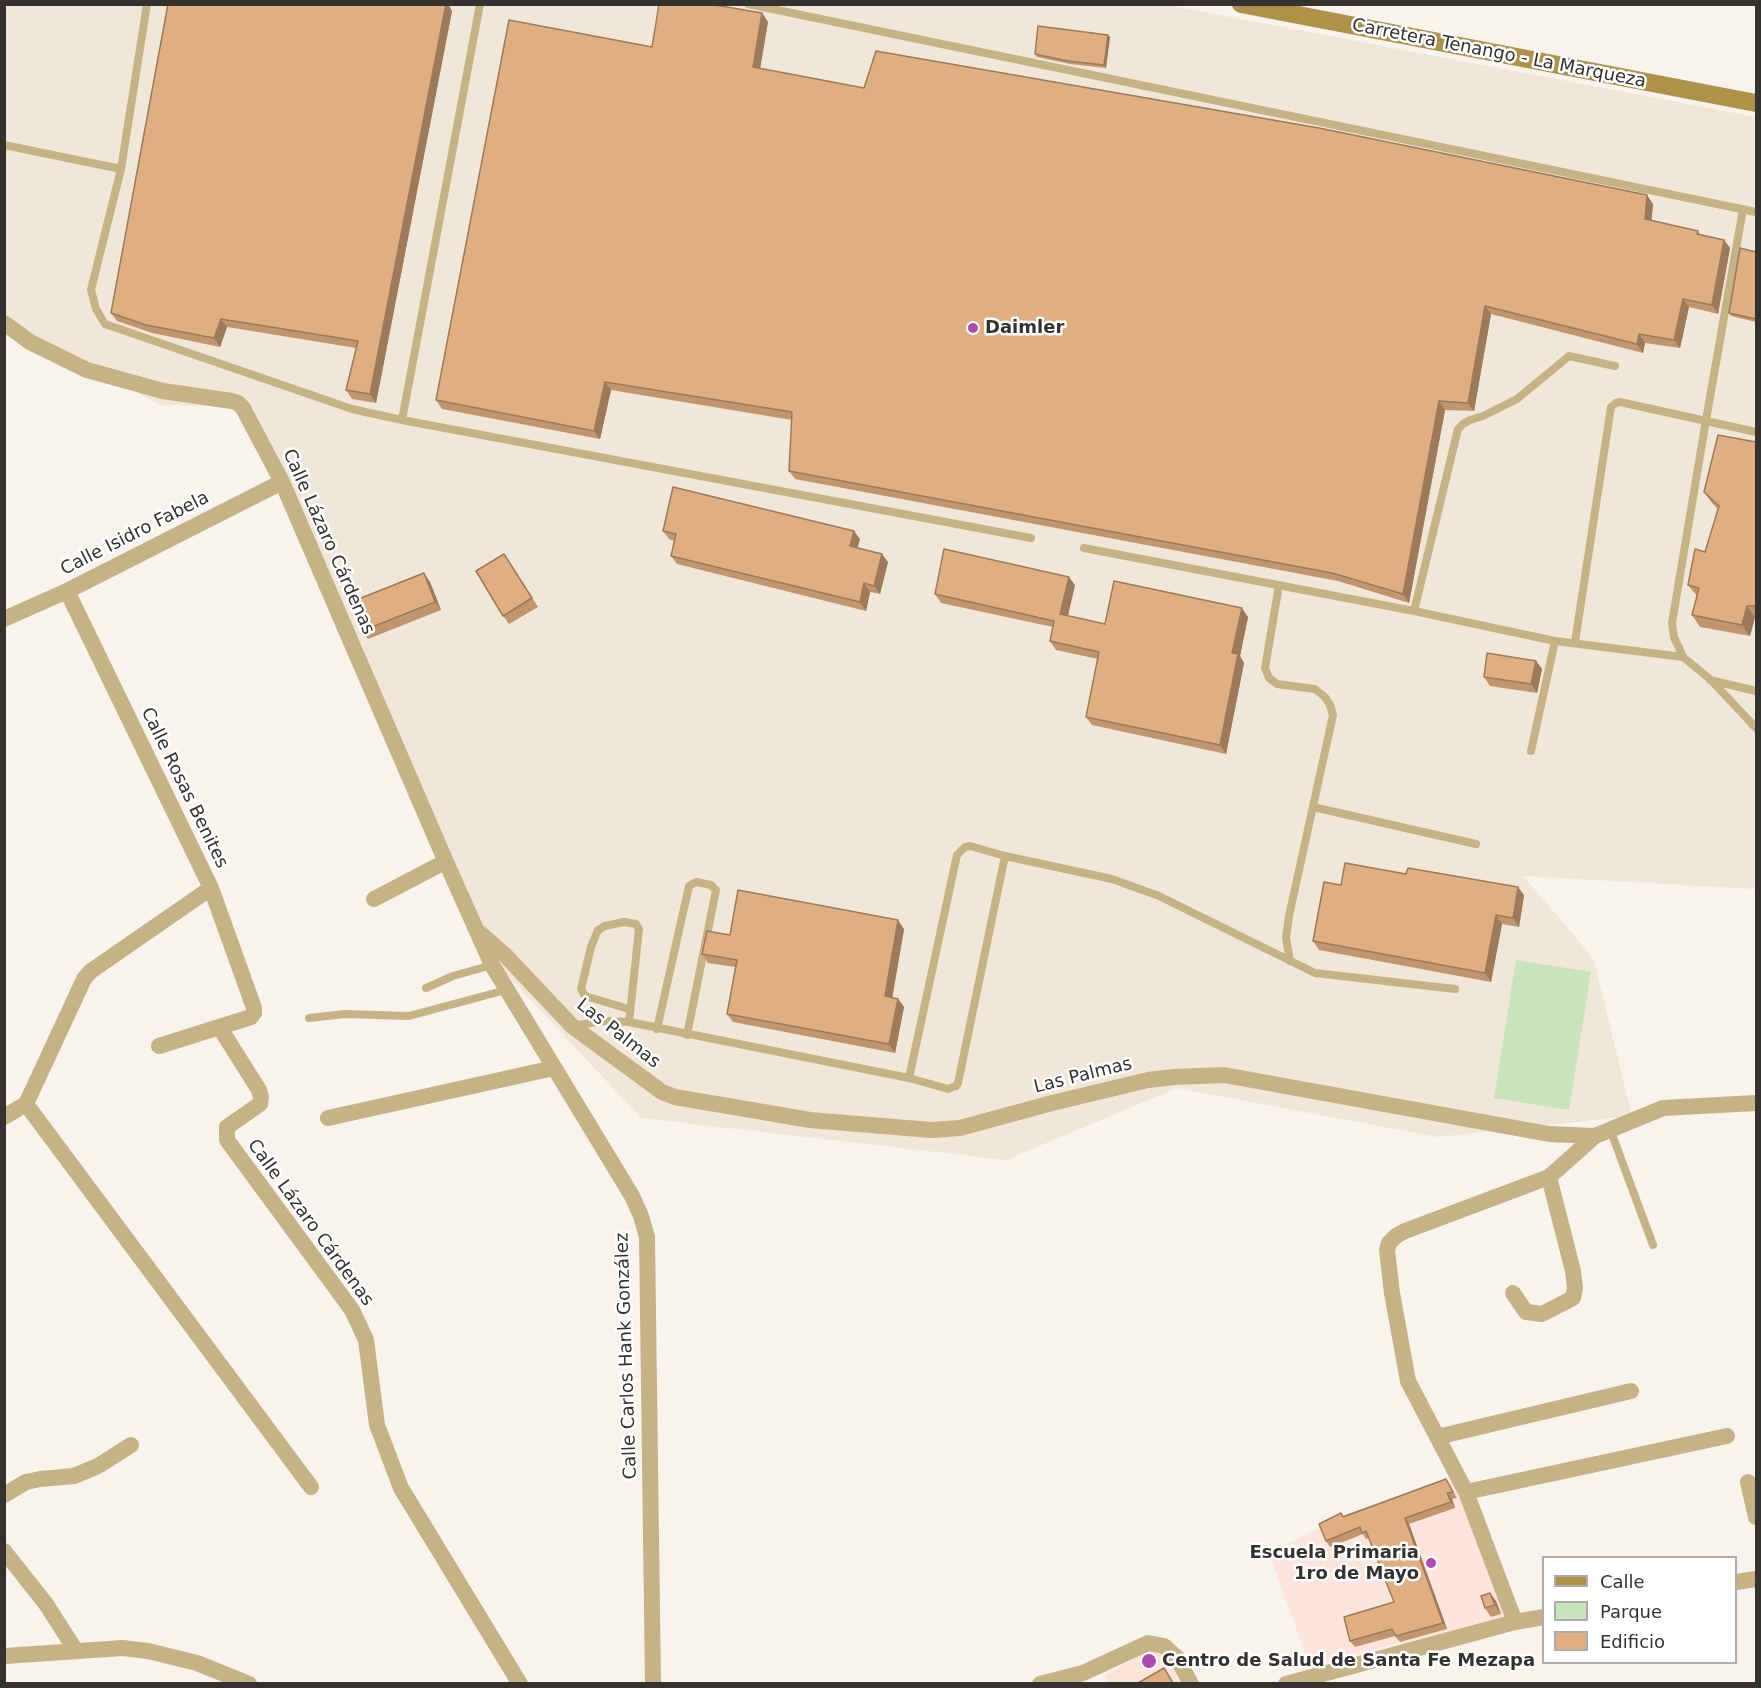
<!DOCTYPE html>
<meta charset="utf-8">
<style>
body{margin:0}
#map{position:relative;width:1761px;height:1688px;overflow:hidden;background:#f8f3ec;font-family:"DejaVu Sans",sans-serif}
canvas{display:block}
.frame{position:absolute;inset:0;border:6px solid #34322f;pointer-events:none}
.legend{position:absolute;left:1542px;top:1556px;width:195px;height:108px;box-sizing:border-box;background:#fff;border:2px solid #aeadac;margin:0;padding:8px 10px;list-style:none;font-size:18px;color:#34322f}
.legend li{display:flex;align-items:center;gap:12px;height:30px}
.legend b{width:30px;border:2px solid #aeadac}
</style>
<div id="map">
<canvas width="1761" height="1688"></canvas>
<div class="frame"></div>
<ul class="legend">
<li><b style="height:8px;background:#af924a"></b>Calle</li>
<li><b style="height:16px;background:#c9e3bc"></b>Parque</li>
<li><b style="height:16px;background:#e0af81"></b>Edificio</li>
</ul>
</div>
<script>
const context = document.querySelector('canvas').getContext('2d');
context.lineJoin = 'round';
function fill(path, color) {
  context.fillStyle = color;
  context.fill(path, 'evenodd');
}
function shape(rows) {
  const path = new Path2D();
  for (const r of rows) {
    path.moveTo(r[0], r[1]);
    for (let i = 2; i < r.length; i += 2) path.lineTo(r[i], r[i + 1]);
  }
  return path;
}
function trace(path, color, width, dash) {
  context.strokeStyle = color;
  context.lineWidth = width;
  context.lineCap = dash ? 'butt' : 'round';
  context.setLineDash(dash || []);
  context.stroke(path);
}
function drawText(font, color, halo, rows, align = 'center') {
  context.font = font + ' "DejaVu Sans",sans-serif';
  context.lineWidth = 5;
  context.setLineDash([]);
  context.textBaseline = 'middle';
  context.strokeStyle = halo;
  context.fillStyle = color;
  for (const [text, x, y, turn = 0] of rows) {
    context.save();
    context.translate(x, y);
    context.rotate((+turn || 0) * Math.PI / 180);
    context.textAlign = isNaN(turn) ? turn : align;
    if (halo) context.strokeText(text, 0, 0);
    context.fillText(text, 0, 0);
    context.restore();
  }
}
fill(shape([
 [4,5,1167,5,1756,117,1756,889,1523,876,1579,941,1594,961,1632,1116,1438,1137,1177,1088,1006,1160,641,1118,496,963,253,407,160,405,5,320]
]), '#f0e7d8');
fill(shape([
 [1455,1478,1512,1614,1402,1646,1372,1573,1399,1643,1310,1666,1269,1553,1348,1513]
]), '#fde4dc');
fill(shape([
 [1158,1645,1181,1683,1108,1683,1104,1676]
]), '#fbe5d8');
fill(shape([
 [1516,960,1591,972,1569,1110,1494,1098]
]), '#c9e3bc');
trace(shape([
 [147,4,121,169,91,290,96,309,105,324,352,409,402,420,1031,538],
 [748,4,1756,212],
 [4,145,121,169],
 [1743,209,1706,420,1672,623,1674,637,1683,657,1710,679,1756,728],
 [402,420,480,4],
 [1084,548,1414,611,1555,641],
 [1279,585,1265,668,1269,678,1277,684,1315,689,1325,697,1330,705,1333,715,1289,916,1286,938,1290,961],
 [1414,611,1458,429,1463,424,1470,420,1483,416,1517,399,1569,356,1615,366],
 [1575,642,1611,407,1616,403,1620,402,1756,432],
 [1710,680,1756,691],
 [1531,751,1555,641,1683,657],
 [1313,807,1476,844],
 [1005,856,1112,879,1159,896,1315,973,1455,989],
 [426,988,453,976,492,965],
 [309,1018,345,1014,409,1016,506,990],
 [629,1022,639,929,636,924,624,922,605,926,598,930,591,947,581,989,585,996,629,1009],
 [573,1026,602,1021,629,1022,909,1078,948,1089,956,1086,958,1083,1005,856,970,846,965,847,957,855,909,1078],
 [657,1029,689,886,696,882,711,885,716,890,687,1035],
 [1610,1129,1653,1245]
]), '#c6b385', 8);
trace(shape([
 [4,323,30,342,87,370,163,391,232,401,238,403,243,408,282,482,446,862,492,965,632,1196,641,1216,647,1237,653,1684],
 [67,591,211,888,254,1008,254,1013,251,1017,159,1046],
 [4,619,67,591,282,482],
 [374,899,437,866,446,862],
 [481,934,506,956,572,1026,662,1092,675,1097,810,1120,931,1130,960,1128,1052,1103,1148,1080,1174,1077,1224,1075,1549,1134,1595,1136,1663,1108,1756,1103],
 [220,1028,259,1090,261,1097,260,1104,227,1127,227,1140,352,1310,366,1340,377,1425,401,1488,520,1684],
 [26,1104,311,1487],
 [4,1117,26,1104,84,979,91,971,211,888],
 [328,1118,554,1068],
 [1513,1293,1526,1312,1542,1314,1573,1298,1575,1288,1573,1271,1549,1177],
 [1437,1437,1631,1391],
 [1748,1482,1756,1517],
 [1466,1492,1727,1436],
 [4,1495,26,1482,40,1479,74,1476,98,1466,131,1445],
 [4,1551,46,1604,76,1651],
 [1736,1582,1756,1579],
 [1515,1622,1466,1492,1408,1381,1392,1293,1387,1250,1389,1243,1396,1236,1405,1231,1549,1177,1595,1136],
 [4,1656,123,1648,148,1651,197,1663,249,1684],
 [1040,1684,1083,1673,1148,1643,1164,1646,1177,1658,1191,1684],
 [1286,1684,1515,1622,1544,1617]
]), '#c6b385', 16);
trace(shape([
 [1241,4,1756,103]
]), '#af924a', 18);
fill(shape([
 [452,11,376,403,352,399,346,390,356,348,227,327,220,347,152,333,117,321,111,313],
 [762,13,768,22,760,68,864,88,1653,204,1651,221,1698,231,1700,235,1724,240,1730,248,1718,314,1689,307,1680,348,1645,343,1643,353,1491,314,1474,411,1445,410,1409,603,1338,581,795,479,789,471,792,420,611,390,600,439,442,409,436,400,652,47],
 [1108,35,1110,37,1106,68,1070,64,1037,57,1035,54],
 [1756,252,1756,322,1731,316,1729,313],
 [1756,442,1756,617,1755,617,1750,636,1700,627,1692,615,1697,596,1688,585,1705,552,1718,509,1712,503,1704,492],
 [663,531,860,539,857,548,888,562,880,594,870,592,866,611,677,564,671,556,674,541,669,539],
 [510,563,538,607,509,624,503,616],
 [430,582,441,610,368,639,362,631],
 [1075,585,1068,616,1105,624,1248,617,1240,656,1244,663,1226,754,1092,725,1086,717,1098,659,1056,650,1050,641,1053,627,941,603,935,594],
 [1536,661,1542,669,1537,693,1490,686,1484,677],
 [1341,885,1524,895,1519,927,1502,924,1491,982,1319,950,1313,941],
 [904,929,892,998,898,999,904,1007,895,1053,733,1022,727,1014,735,967,708,963,702,954,730,935],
 [1446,1479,1457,1498,1452,1499,1455,1508,1409,1524,1447,1629,1400,1642,1395,1636,1355,1647,1350,1641,1394,1602,1369,1538,1366,1539,1363,1534,1330,1547,1326,1541,1343,1516],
 [1496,1601,1501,1614,1491,1617,1485,1608]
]), '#c1966f');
fill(shape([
 [446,4,448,4,452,11,376,403,370,394],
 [762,13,768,22,759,75,753,67],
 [1108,35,1110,37,1106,68,1104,65],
 [1647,195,1653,204,1651,227,1645,219],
 [1724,240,1730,248,1718,314,1712,305],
 [1683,299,1689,307,1680,348,1674,340],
 [1485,306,1491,314,1474,411,1468,403],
 [221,319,227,327,220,347,214,338],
 [1639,334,1645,343,1643,353,1637,344],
 [605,382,611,390,600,439,594,431],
 [1439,401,1445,410,1409,603,1403,594],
 [854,531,860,539,856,554,850,546],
 [882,554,888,562,880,594,874,586],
 [424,573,430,582,441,610,435,602],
 [1069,577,1075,585,1066,623,1060,614],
 [864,583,870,592,866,611,860,602],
 [1747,606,1755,617,1750,636,1742,625],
 [1242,608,1248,617,1240,656,1244,663,1226,754,1220,745,1232,653],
 [1536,661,1542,669,1537,693,1531,684],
 [1518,887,1524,895,1519,927,1513,918],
 [1496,915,1502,924,1491,982,1485,973],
 [898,920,904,929,891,1005,885,996],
 [898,999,904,1007,895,1053,889,1044],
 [1447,1493,1452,1499,1455,1508,1451,1502],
 [1405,1518,1409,1524,1447,1629,1443,1623],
 [1490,1593,1496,1601,1501,1614,1495,1605]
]), '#9d7a5a');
const building = shape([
 [168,4,446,4,370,394,346,390,358,341,221,319,214,338,146,325,111,313,168,4],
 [659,4,709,4,762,13,753,67,864,88,876,51,1319,128,1647,195,1645,219,1698,231,1697,234,1724,240,1712,305,1683,299,1674,340,1639,334,1637,344,1485,306,1468,403,1439,401,1403,594,1332,573,789,471,792,412,605,382,594,431,436,400,509,20,652,47,659,4],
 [1038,26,1108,35,1104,65,1068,61,1035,54,1038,26],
 [1740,248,1756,252,1756,319,1729,313,1740,248],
 [1718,435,1756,442,1756,606,1747,606,1742,625,1692,615,1699,588,1688,585,1695,549,1705,552,1719,506,1704,492,1718,435],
 [673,487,854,531,850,546,882,554,874,586,864,583,860,602,671,556,676,534,663,531,673,487],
 [944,549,1069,577,1060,614,1105,624,1114,581,1242,608,1232,653,1238,654,1220,745,1086,717,1099,652,1050,641,1054,621,935,594,944,549],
 [504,554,532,598,503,616,476,571,504,554],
 [424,573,435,602,362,631,351,602,424,573],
 [1487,653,1536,661,1531,684,1484,677,1487,653],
 [1345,863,1406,874,1408,868,1518,887,1513,918,1496,915,1485,973,1313,941,1324,882,1341,885,1345,863],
 [738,890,898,920,885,996,898,999,889,1044,727,1014,737,960,702,954,707,931,730,935,738,890],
 [1446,1479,1453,1492,1447,1493,1451,1502,1405,1518,1443,1623,1396,1636,1392,1629,1350,1641,1344,1617,1394,1602,1366,1531,1362,1533,1360,1527,1326,1541,1319,1524,1341,1513,1343,1517,1446,1479],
 [1490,1593,1495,1605,1485,1608,1481,1596,1490,1593],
 [1164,1668,1173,1683,1138,1683,1164,1668]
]);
fill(building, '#e0af81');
trace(building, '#9d7a5a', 1.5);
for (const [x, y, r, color] of [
 [973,328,6,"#af4bb0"],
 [1431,1563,6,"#af4bb0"],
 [1149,1661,8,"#af4bb0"]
]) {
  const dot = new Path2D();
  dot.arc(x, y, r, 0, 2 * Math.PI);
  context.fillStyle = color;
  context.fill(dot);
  trace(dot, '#fff', 2);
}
drawText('18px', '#34322f', '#fff', [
 ["Carretera Tenango - La Marqueza",1499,54,11],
 ["Calle Isidro Fabela",135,534,-27],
 ["Calle Lázaro Cárdenas",328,542,66],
 ["Calle Rosas Benites",184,788,64],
 ["Las Palmas",618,1034,38],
 ["Las Palmas",1083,1076,-14],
 ["Calle Lázaro Cárdenas",310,1223,54],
 ["Calle Carlos Hank González",627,1356,-92]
]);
drawText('bold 18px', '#34322f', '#fff', [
 ["Daimler",985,328],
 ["Escuela Primaria",1419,1553,"right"],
 ["1ro de Mayo",1419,1574,"right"],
 ["Centro de Salud de Santa Fe Mezapa",1162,1661]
], 'left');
</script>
